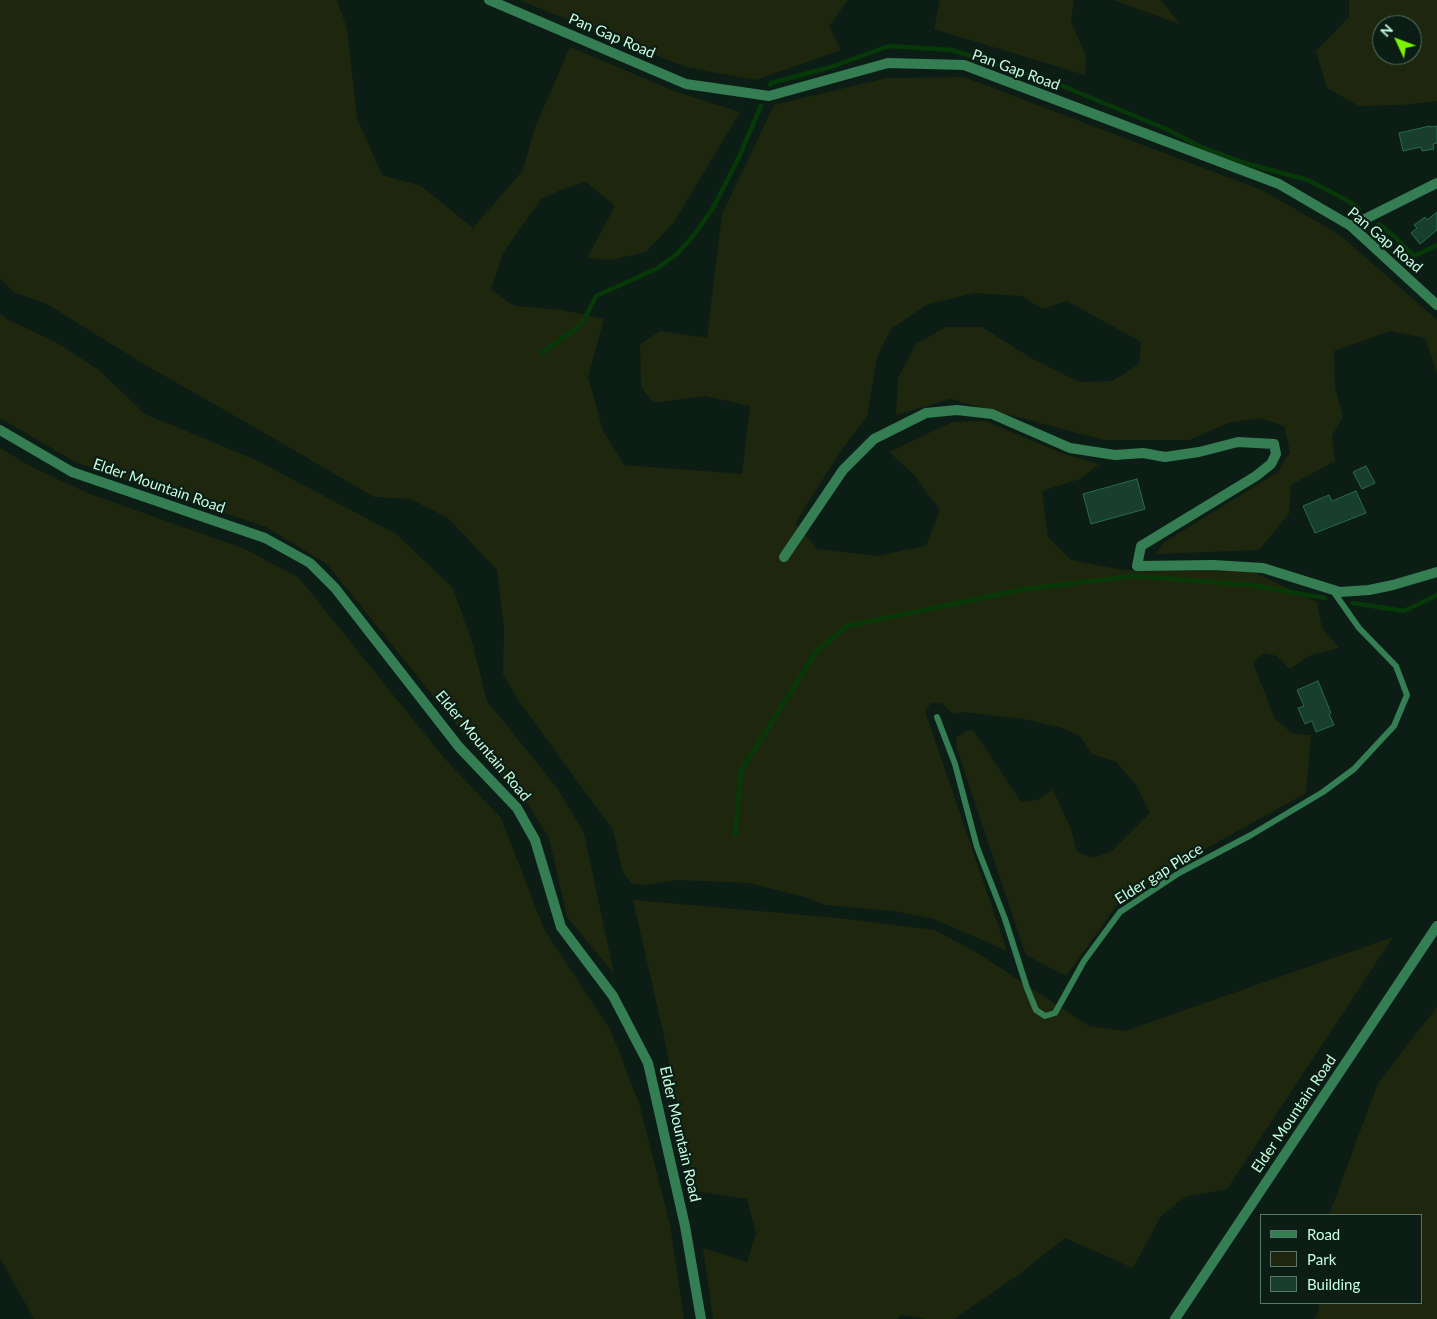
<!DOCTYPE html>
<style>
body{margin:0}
#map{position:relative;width:1437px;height:1319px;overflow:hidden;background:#0b1d15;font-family:Lato,sans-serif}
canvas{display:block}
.legend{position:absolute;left:1260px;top:1214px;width:162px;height:90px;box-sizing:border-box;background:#0b1d15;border:1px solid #567767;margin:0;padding:6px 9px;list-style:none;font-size:15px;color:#c7ffe2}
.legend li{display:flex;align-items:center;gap:10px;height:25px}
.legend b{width:25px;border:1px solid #567767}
.north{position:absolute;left:1372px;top:15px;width:50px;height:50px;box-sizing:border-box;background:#0b1d15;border:1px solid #567767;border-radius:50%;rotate:313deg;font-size:14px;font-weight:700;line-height:20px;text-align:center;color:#c7ffe2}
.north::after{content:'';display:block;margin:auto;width:18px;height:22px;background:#7ef200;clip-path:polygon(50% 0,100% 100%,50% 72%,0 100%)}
</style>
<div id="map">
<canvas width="1437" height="1319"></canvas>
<ul class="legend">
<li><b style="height:6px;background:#357d53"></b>Road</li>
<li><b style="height:14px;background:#1e270e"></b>Park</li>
<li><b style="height:14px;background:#173e2e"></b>Building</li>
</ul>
<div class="north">N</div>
</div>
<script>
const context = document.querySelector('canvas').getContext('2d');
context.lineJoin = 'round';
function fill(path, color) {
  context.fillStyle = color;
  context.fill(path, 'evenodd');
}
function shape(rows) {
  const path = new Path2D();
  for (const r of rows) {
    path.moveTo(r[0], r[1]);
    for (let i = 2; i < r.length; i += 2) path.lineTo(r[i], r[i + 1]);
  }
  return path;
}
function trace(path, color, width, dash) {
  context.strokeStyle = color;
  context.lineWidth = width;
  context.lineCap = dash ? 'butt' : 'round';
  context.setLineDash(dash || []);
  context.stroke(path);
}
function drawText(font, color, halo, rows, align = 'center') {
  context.font = font + ' Lato,sans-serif';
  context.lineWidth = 4.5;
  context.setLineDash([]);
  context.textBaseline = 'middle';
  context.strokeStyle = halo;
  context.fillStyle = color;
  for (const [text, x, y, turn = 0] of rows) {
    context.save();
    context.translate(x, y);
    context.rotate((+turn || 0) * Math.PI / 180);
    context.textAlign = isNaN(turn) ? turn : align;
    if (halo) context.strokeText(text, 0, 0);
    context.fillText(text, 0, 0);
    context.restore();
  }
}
fill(shape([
 [0,0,337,0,347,28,357,118,382,175,421,186,473,228,523,170,534,130,570,47,677,92,740,112,674,222,646,252,611,260,587,258,615,206,586,182,563,189,541,199,503,253,491,290,515,306,562,310,604,319,588,377,603,431,624,465,742,474,750,406,705,396,654,403,641,387,640,344,660,331,707,338,722,214,774,105,886,78,964,77,1264,191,1340,235,1437,320,1437,373,1425,338,1390,331,1334,351,1335,388,1343,417,1332,436,1335,461,1291,485,1289,514,1259,550,1156,554,1163,543,1278,472,1290,452,1284,426,1260,418,1228,423,1189,440,1104,440,950,399,896,415,898,378,916,344,946,327,982,327,1031,358,1079,382,1112,381,1139,364,1141,342,1067,301,1042,309,1022,296,975,293,928,304,891,329,877,357,867,417,842,449,795,523,817,549,877,556,926,546,940,510,914,475,889,452,952,422,986,421,1061,453,1099,464,1080,479,1042,491,1048,537,1071,560,1121,570,1251,571,1317,602,1322,628,1339,648,1311,655,1290,669,1277,656,1263,653,1253,663,1275,719,1293,734,1311,735,1306,793,1171,868,1117,905,1066,976,1026,955,957,749,956,738,966,731,974,731,1021,802,1037,800,1053,790,1071,829,1077,852,1093,858,1112,851,1150,813,1136,785,1116,762,1092,754,1080,736,1062,728,1024,719,963,712,953,714,941,703,931,703,925,711,1007,951,934,919,893,911,825,905,808,898,749,883,678,880,645,885,631,883,623,873,613,830,518,700,503,674,504,629,497,570,448,518,410,499,374,497,268,435,142,363,47,304,13,292,0,278],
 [519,0,848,0,829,26,841,50,756,80,686,67],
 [940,0,1074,0,1071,22,1086,56,1085,75,934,29],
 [1113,0,1161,0,1180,24],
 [1349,0,1437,0,1437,101,1401,105,1359,106,1327,88,1316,51,1349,17],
 [1382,25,1412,25,1412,55,1382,55],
 [0,313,5,318,57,343,99,370,145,414,256,460,396,534,453,588,473,645,487,701,558,789,584,833,614,974,567,917,549,838,527,803,479,753,327,564,266,527,77,463,0,418],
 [0,448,32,467,90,494,245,549,299,578,445,759,501,818,544,929,611,1031,639,1103,670,1224,684,1319,34,1319,0,1258],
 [633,900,838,918,935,930,979,954,1089,1026,1125,1031,1393,937,1227,1189,1185,1197,1161,1216,1133,1268,1065,1238,1018,1275,954,1319,927,1319,901,1315,897,1319,713,1319,703,1248,747,1262,756,1233,747,1199,694,1191,664,1036],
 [1437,1007,1437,1319,1314,1319,1318,1314,1319,1303,1421,1303,1421,1215,1329,1215,1378,1083]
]), '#1e270e');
trace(shape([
 [770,85,771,83,831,67,889,46,952,50,1058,84,1166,129,1201,147,1248,164,1308,180,1350,202,1359,209],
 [1379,224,1396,238,1414,256,1437,245],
 [542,353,582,324,596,296,656,269,677,254,694,235,713,208,739,157,761,106],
 [1353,603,1404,611,1437,595],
 [735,835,741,771,816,652,847,626,1025,589,1135,576,1251,585,1325,598]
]), '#073908', 4.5);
const building = shape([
 [1430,126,1431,127,1437,126,1437,143,1433,144,1434,149,1422,151,1421,147,1403,151,1399,133,1430,126],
 [1437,212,1437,230,1420,244,1411,233,1417,228,1414,225,1425,217,1427,220,1437,212],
 [1366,466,1375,483,1362,489,1353,472,1366,466],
 [1137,479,1145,509,1091,524,1083,494,1137,479],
 [1356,491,1366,513,1315,533,1303,506,1329,495,1332,501,1356,491],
 [1318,681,1331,713,1329,714,1334,725,1316,732,1312,721,1305,724,1298,708,1304,706,1297,690,1318,681]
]);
fill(building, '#173e2e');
trace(building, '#286b4e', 1);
trace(shape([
 [937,717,955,764,977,847,1005,919,1027,988,1036,1010,1045,1016,1055,1013,1084,961,1120,912,1179,873,1251,835,1323,792,1354,769,1394,726,1407,695,1396,666,1359,628,1333,591]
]), '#357d53', 6);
trace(shape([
 [489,0,686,84,769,96,888,63,964,65,1279,184,1351,226,1437,305],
 [1351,226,1437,183],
 [0,430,72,472,265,538,310,563,335,588,459,747,517,808,535,840,561,927,613,996,648,1063,685,1226,701,1319],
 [784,557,843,470,874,439,926,413,957,410,992,414,1070,448,1115,455,1143,453,1165,457,1199,452,1238,442,1274,444,1276,454,1271,464,1256,476,1141,546,1137,566,1213,565,1263,568,1340,592,1369,590,1393,585,1437,572],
 [1175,1319,1437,926]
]), '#357d53', 10);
drawText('15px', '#c7ffe2', '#0b1d15', [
 ["Pan Gap Road",612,36,23],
 ["Pan Gap Road",1016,70,20],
 ["Pan Gap Road",1385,240,40],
 ["Elder Mountain Road",159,486,19],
 ["Elder Mountain Road",483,746,50],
 ["Elder gap Place",1159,874,-32],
 ["Elder Mountain Road",1294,1114,-56],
 ["Elder Mountain Road",680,1134,77]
]);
</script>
